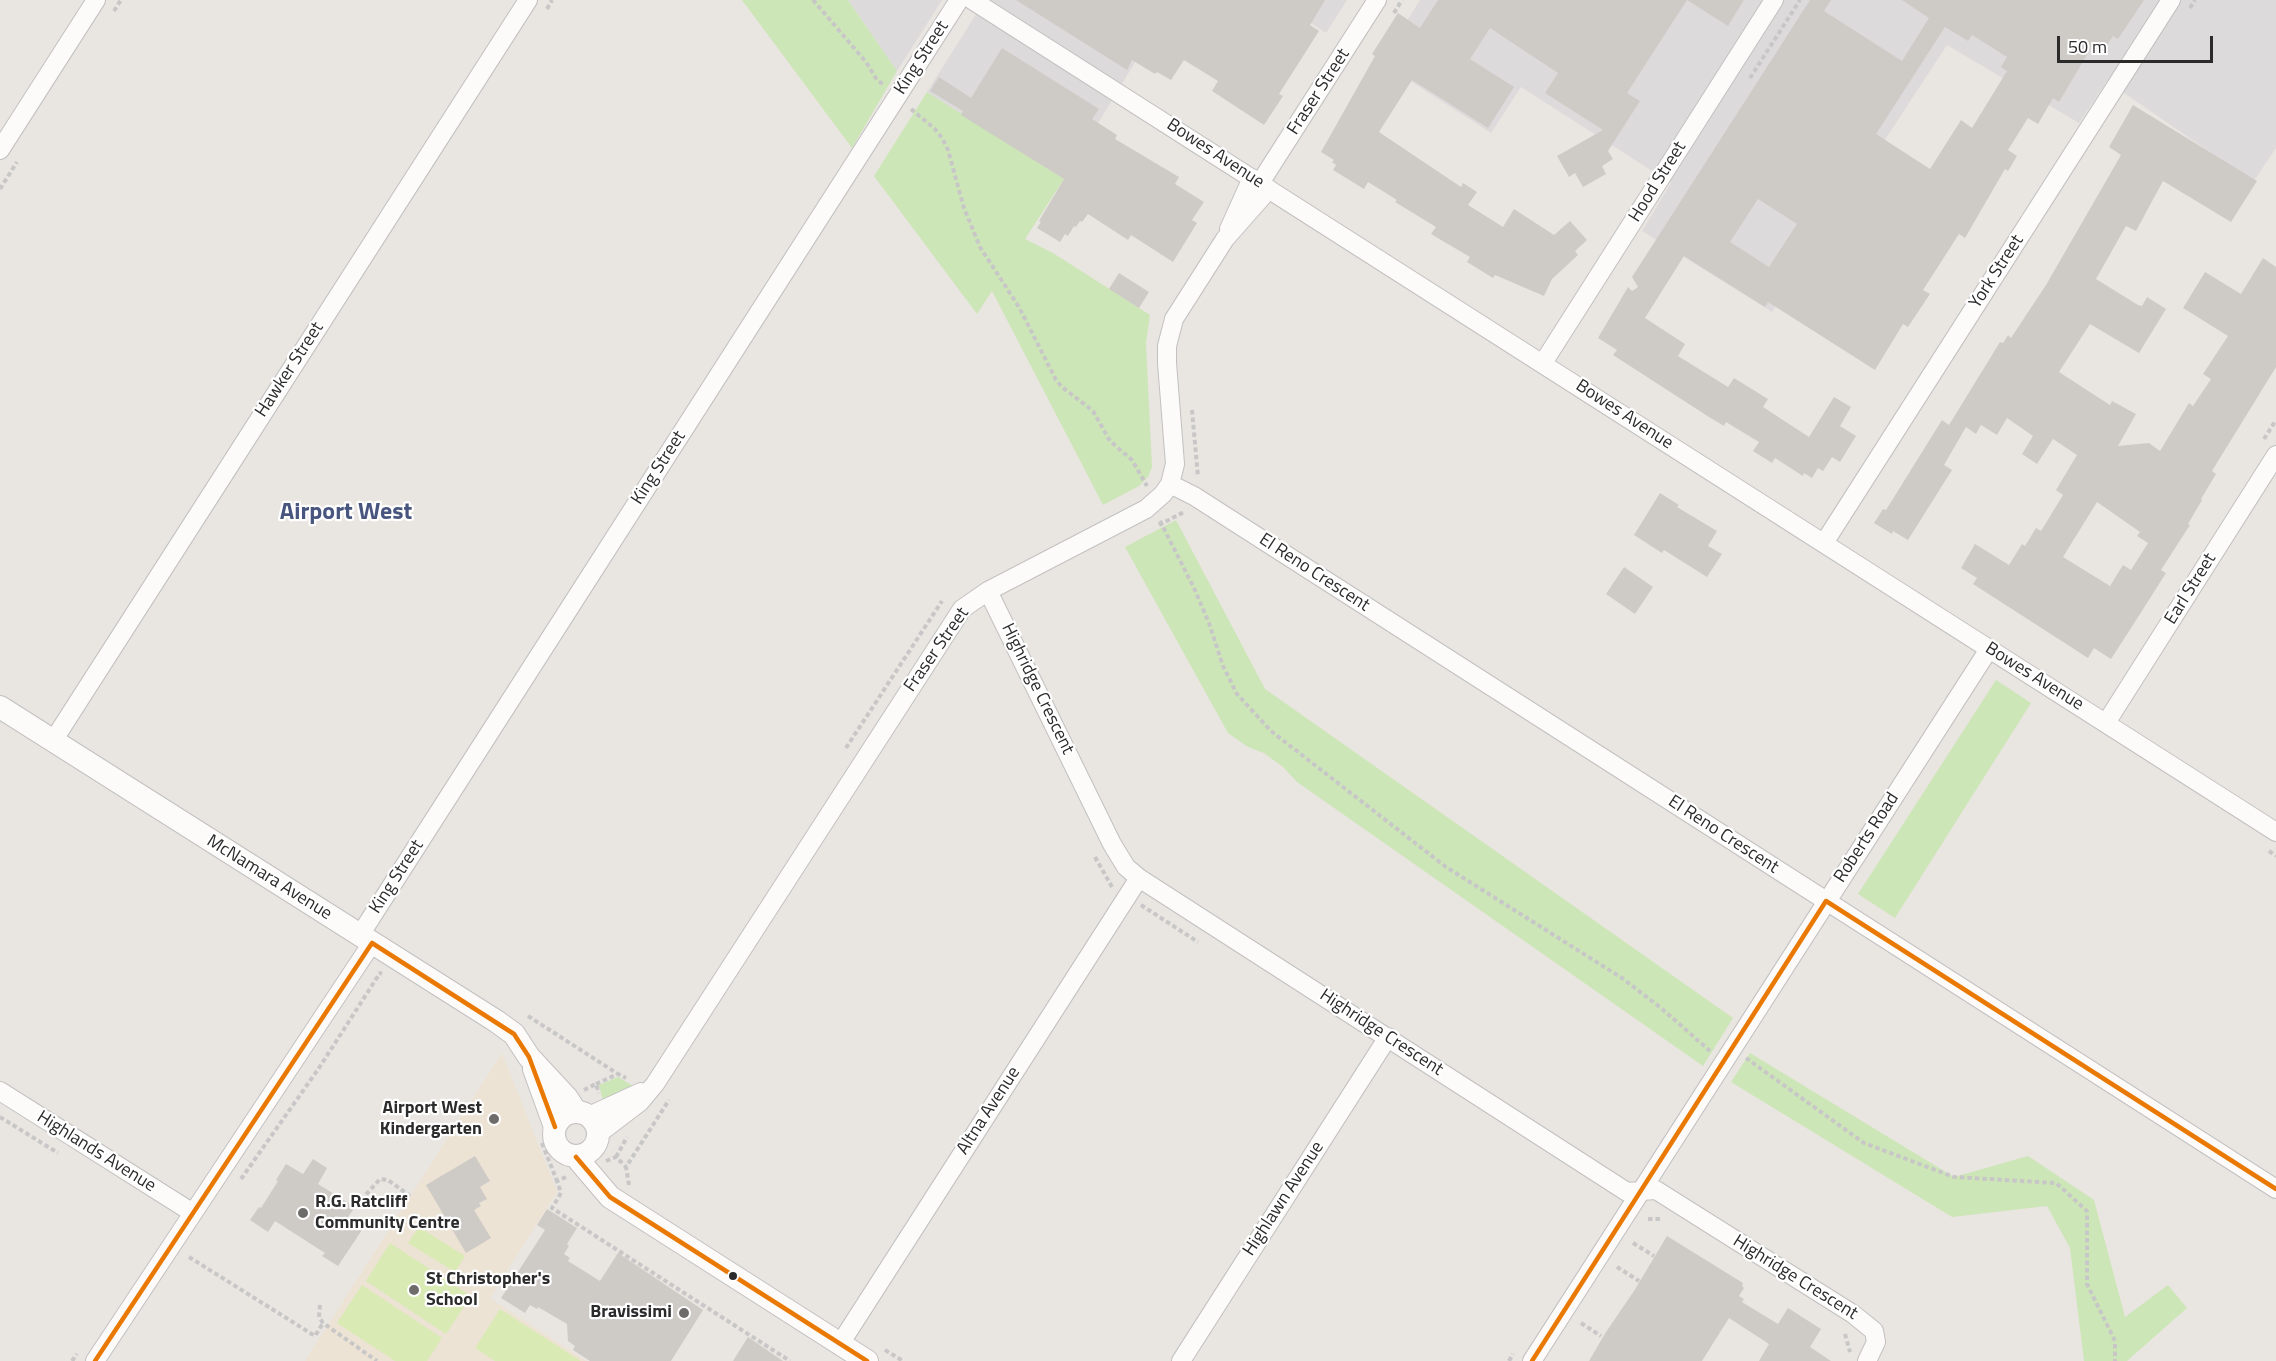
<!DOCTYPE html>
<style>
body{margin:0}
#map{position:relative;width:2276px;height:1361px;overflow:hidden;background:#e9e5e0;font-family:"Titillium Web",sans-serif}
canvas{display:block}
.scale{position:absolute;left:2057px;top:36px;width:156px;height:27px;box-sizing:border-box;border:3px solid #2b2b2b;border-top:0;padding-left:8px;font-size:18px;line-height:21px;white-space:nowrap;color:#2b2b2b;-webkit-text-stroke:4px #fff;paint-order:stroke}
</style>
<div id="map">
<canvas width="2276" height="1361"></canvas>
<div class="scale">50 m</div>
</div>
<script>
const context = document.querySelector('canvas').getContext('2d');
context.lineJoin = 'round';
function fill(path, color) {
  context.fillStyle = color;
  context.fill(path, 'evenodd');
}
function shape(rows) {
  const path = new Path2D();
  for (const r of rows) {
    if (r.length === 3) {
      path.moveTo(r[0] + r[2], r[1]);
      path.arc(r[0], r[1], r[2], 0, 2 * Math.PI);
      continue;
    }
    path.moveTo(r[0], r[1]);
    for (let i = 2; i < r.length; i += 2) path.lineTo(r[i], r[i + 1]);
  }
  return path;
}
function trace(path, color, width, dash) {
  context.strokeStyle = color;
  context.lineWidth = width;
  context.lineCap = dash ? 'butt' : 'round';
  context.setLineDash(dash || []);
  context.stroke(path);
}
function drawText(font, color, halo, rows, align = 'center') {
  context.font = font + ' "Titillium Web",sans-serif';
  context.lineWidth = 4.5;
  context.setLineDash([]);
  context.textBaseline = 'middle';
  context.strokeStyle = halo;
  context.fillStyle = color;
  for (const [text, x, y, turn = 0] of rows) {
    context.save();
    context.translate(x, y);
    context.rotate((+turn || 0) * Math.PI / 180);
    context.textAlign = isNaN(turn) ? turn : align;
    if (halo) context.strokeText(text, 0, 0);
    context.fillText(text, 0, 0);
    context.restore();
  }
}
fill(shape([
 [848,0,942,0,897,71],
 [985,0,1173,0,1064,179,927,92],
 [1276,0,1347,0,1326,33],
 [1420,0,2276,0,2276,148,2253,182,2107,81,2079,123,1947,45,1772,312,1642,231,1671,183,1521,87,1491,133,1381,62]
]), '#dddadc');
fill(shape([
 [502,1053,557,1192,490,1298,586,1361,305,1361]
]), '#ede3d4');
fill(shape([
 [742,0,848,0,897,71,852,148],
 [927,92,1064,179,1025,239,1053,253,1150,315,1146,343,1152,467,1148,477,1139,486,1103,505,992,291,977,314,874,176],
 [1176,520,1265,689,1733,1018,1703,1066,1297,782,1283,767,1264,753,1248,747,1228,733,1125,547],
 [1996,680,2031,703,1895,918,1858,894],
 [1750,1053,1954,1177,2028,1156,2094,1200,2125,1317,2168,1285,2187,1308,2127,1361,2084,1361,2070,1248,2047,1206,1952,1217,1731,1082],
 [618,1077,635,1087,603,1101,599,1085]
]), '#cde6b7');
fill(shape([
 [419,1227,465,1256,455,1272,408,1243],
 [390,1243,471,1296,446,1334,366,1281],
 [362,1285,442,1338,427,1361,395,1361,337,1323],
 [500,1309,581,1361,495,1361,475,1348]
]), '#d9eab5');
fill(shape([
 [1016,0,1325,0,1310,25,1319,31,1279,94,1283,96,1264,125,1212,91,1218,81,1184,60,1171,80,1157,72,1155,74,1132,60,1127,70],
 [1438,0,1744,0,1728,26,1687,0,1627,93,1640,101,1608,151,1613,159,1602,166,1606,174,1583,187,1575,173,1569,177,1557,156,1603,130,1545,93,1558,73,1490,28,1470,59,1514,87,1488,128,1412,80,1379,132,1461,187,1463,183,1477,192,1468,205,1503,227,1514,209,1554,235,1570,221,1587,240,1575,251,1578,255,1552,279,1544,296,1495,275,1493,278,1467,262,1470,257,1431,234,1436,227,1395,202,1397,200,1368,182,1364,189,1333,170,1336,165,1332,162,1334,160,1321,152,1375,56,1372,54,1398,13,1420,28],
 [1810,0,1831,0,1824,11,1902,61,1929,18,1902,0,2144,0,2118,39,2113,36,2101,54,2091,48,2059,102,2053,98,2038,124,2028,118,2008,150,2017,156,2008,171,2005,169,1965,238,1959,234,1923,290,1930,294,1908,327,1903,324,1875,370,1768,302,1765,307,1684,256,1645,318,1685,344,1678,356,1728,387,1734,378,1768,399,1763,407,1809,437,1834,397,1851,407,1840,426,1856,436,1840,462,1832,457,1823,471,1818,468,1812,478,1804,473,1803,476,1775,458,1772,463,1753,451,1759,442,1726,422,1724,426,1709,417,1613,355,1617,350,1598,338,1628,287,1632,291,1638,287,1632,277],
 [1945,27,1968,41,1972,35,2007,57,2001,67,2007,71,1972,128,1961,120,1930,169,1876,134],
 [1758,199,1797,224,1769,267,1730,242],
 [1002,48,1099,109,1092,119,1117,135,1115,139,1179,177,1175,184,1204,202,1192,220,1197,223,1173,262,1131,235,1128,240,1088,214,1082,222,1080,221,1076,227,1074,226,1068,236,1065,234,1060,242,1037,228,1041,222,1039,221,1064,179,961,115,963,111,930,91,939,77,971,98],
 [2133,105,2257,181,2231,222,2163,181,2136,231,2126,226,2096,279,2138,305,2142,306,2147,297,2166,309,2139,353,2090,324,2059,372,2110,405,2112,401,2136,414,2118,446,2149,443,2160,451,2189,403,2193,406,2211,379,2203,374,2228,336,2183,308,2205,272,2241,294,2263,258,2276,267,2276,367,2212,471,2216,474,2201,499,2202,500,2188,524,2190,525,2161,570,2166,573,2133,625,2111,659,2094,648,2088,658,1973,584,1977,578,1961,568,1975,544,2009,565,2022,544,2025,546,2036,528,2041,531,2063,495,2056,490,2077,455,2053,439,2037,464,2022,454,2033,436,2007,418,1997,435,1981,425,1976,434,1966,427,1944,465,1952,470,1908,540,1893,531,1892,534,1874,523,1883,509,1886,510,1942,420,1949,425,2000,342,2003,343,2008,335,2011,338,2046,285,2121,155,2109,147],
 [2097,502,2140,532,2137,536,2148,543,2131,570,2123,565,2110,586,2063,557],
 [1119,273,1149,292,1139,308,1109,289],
 [1660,493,1679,505,1677,507,1717,531,1708,546,1722,554,1707,577,1664,550,1662,553,1634,535],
 [1624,567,1653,587,1635,614,1606,594],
 [475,1156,490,1181,480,1187,487,1199,479,1203,481,1206,474,1210,491,1238,466,1253,426,1185],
 [313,1159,327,1168,318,1184,355,1207,348,1217,364,1227,338,1266,322,1256,325,1253,275,1221,268,1232,250,1220,259,1207,261,1208,278,1181,276,1180,286,1164,303,1174],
 [547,1209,577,1228,567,1244,569,1246,564,1254,570,1258,568,1261,600,1281,618,1253,703,1310,671,1361,590,1361,573,1350,575,1346,568,1341,567,1324,538,1307,537,1309,530,1305,525,1313,501,1298,545,1230,537,1225],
 [1667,1236,1743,1283,1742,1286,1744,1288,1739,1296,1744,1299,1742,1302,1778,1324,1788,1308,1821,1329,1810,1347,1831,1361,1759,1361,1769,1344,1729,1318,1702,1361,1589,1361,1606,1332,1634,1291],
 [748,1337,783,1361,733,1361]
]), '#cecbc7');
const minor = shape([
 [972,0,2276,832],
 [0,150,96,0],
 [1260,183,1377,0],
 [1229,229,1252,178],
 [1543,363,1774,0],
 [1170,484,1194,496,2276,1189],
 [1824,543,2171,0],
 [988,591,1112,844,1126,867,1139,878,1627,1192,1656,1190,1853,1314,1874,1331,1876,1342,1867,1361],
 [2106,723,2276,455],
 [53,741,528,0],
 [360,935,959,0],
 [0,1091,193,1213],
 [589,1116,641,1092],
 [598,1134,640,1102,655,1084,962,609,988,591,1146,509,1163,494,1170,484,1175,464,1167,363,1167,346,1174,319,1225,239,1269,189],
 [840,1344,1139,878],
 [95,1361,372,943],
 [1181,1361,1388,1037],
 [1532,1361,1989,649]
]);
const tertiary = shape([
 [0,707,496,1021,514,1034,529,1057,567,1098,576,1112],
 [534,1069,555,1127],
 [576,1134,22],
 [576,1157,610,1197,867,1361]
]);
trace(minor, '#c2c1c2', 20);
trace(tertiary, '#c2c1c2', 24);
trace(shape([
 [813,0,866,62,877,80,883,84],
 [2190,8,2195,0],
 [547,9,552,0],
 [114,11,121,0],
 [1394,13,1402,0],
 [1750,78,1800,0],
 [911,109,935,129,942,138,948,150,964,208,980,247,1019,307,1056,380,1062,387,1093,411,1110,441,1132,460,1147,486],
 [0,189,17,162],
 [1192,410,1198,477],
 [2264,439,2276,420],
 [1160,521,1194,588,1209,623,1223,666,1237,694,1271,731,1446,867,1622,978,1661,1008,1710,1051],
 [1159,525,1184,512],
 [846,748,942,601],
 [2269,851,2276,856],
 [1095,857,1112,887],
 [1141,905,1198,942],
 [528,1016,618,1074],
 [1746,1058,1864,1143,1954,1177,2056,1183,2087,1211,2087,1284,2115,1341,2115,1361],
 [596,1084,618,1074,626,1078],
 [584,1090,596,1084,599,1093],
 [0,1117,58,1153],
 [542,1143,557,1181],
 [616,1157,627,1137],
 [606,1161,616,1157,626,1167],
 [566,1177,557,1181,561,1193,552,1208,790,1361],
 [241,1179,319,1068,380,973,382,974],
 [629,1185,626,1167,669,1100],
 [361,1200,380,1179,388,1180,410,1196],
 [1648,1219,1663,1219],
 [1633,1243,1654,1256],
 [189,1257,315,1336,323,1323],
 [1617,1267,1639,1281],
 [320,1305,319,1317,323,1323,377,1361],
 [1581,1323,1601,1336],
 [1845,1334,1850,1352],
 [885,1350,903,1361],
 [72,1361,77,1354],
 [1509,1361,1513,1354]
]), '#c8c7c7', 4, [4.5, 3]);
trace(minor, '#fcfbfa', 18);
trace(tertiary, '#fcfbfa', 22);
trace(shape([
 [1826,901,2276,1189],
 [372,943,514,1034,529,1057,555,1127],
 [576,1157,610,1197,867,1361],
 [95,1361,372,943],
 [1532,1361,1826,901]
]), '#ea7904', 4.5);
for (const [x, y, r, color] of [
 [494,1119,6,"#6e6c6a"],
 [303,1213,6,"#6e6c6a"],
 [733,1276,5,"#2b2b2b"],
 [414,1290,6,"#6e6c6a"],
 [684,1313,6,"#6e6c6a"]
]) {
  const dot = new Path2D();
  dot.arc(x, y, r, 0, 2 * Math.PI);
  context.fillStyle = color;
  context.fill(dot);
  trace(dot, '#fff', 2);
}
drawText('18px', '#2b2b2b', '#fff', [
 ["King Street",922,58,-57],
 ["Fraser Street",1319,92,-57],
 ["Bowes Avenue",1215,154,33],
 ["Hood Street",1658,182,-58],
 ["York Street",1997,272,-57],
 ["Hawker Street",290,370,-57],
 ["Bowes Avenue",1624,415,33],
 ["King Street",659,468,-57],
 ["El Reno Crescent",1314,573,33],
 ["Earl Street",2191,589,-58],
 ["Fraser Street",937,650,-55],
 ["Bowes Avenue",2034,677,32],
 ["Highridge Crescent",1037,689,64],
 ["El Reno Crescent",1723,835,33],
 ["Roberts Road",1867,838,-57],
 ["King Street",397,877,-57],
 ["McNamara Avenue",269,878,32],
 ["Highridge Crescent",1381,1033,33],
 ["Altna Avenue",989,1111,-57],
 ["Highlands Avenue",96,1152,32],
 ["Highlawn Avenue",1284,1199,-57],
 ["Highridge Crescent",1795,1278,32]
]);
drawText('bold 18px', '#2b2b2b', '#fff', [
 ["Airport West",482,1109],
 ["Kindergarten",482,1130],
 ["R.G. Ratcliff",315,1203,"left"],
 ["Community Centre",315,1224,"left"],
 ["St Christopher's",426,1280,"left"],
 ["School",426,1301,"left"],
 ["Bravissimi",672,1313]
], 'right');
drawText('bold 24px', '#48557e', '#fff', [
 ["Airport West",346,513]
]);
</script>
